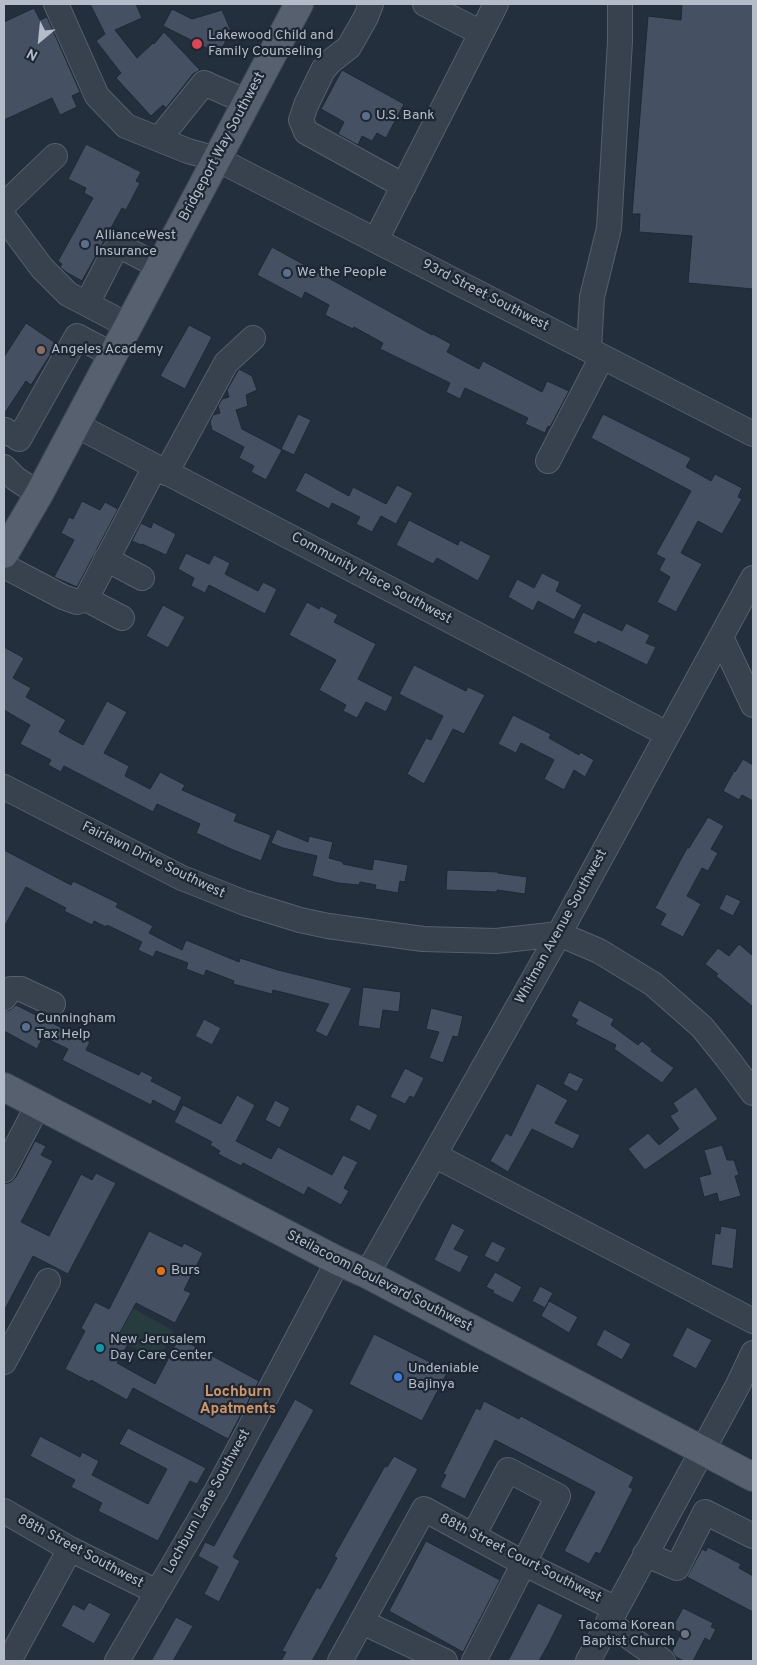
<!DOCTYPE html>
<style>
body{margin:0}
#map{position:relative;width:757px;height:1665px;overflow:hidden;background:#242f3e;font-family:Overpass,sans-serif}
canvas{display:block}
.frame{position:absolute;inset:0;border:5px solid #b4bcc9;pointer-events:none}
.north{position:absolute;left:15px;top:15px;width:50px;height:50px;-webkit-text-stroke:4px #1d2633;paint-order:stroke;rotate:208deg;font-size:14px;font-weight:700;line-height:20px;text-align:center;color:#b4bcc9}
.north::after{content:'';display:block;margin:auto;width:18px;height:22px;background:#b4bcc9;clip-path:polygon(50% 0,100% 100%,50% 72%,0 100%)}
</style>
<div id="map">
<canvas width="757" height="1665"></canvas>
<div class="frame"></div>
<div class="north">N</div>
</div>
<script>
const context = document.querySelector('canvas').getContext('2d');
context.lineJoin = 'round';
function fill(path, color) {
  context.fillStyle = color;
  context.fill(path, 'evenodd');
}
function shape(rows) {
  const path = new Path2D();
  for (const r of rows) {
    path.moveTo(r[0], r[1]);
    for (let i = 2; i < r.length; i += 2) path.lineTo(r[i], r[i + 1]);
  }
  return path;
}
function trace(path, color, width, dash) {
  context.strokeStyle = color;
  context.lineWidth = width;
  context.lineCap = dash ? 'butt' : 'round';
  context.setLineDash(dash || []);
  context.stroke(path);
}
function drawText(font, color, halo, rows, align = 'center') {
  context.font = font + ' Overpass,sans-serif';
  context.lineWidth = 4.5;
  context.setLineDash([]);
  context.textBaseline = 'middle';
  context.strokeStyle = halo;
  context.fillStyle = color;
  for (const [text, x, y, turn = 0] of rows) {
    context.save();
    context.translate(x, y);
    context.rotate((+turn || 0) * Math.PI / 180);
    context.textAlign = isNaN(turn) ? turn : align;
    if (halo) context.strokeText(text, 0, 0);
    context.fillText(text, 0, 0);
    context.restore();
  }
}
fill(shape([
 [120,1301,174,1331,158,1362,117,1338]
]), '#263c3f');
const building = shape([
 [90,4,136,4,142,18,115,30,137,58,153,43,154,44,164,32,200,70,193,74,166,108,163,105,151,116,116,78,121,73,96,41,105,34,90,4],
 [682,4,753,4,753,289,688,283,692,236,639,232,640,214,632,214,648,16,681,20,682,4],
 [34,8,40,20,47,17,80,92,72,96,77,107,60,115,52,98,4,120,4,22,34,8],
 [172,9,192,19,222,10,231,31,219,54,163,26,172,9],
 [342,70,404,104,386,138,377,133,372,141,362,136,358,145,338,134,344,122,321,109,342,70],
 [86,144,141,172,136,181,140,183,126,210,122,208,82,281,66,272,60,267,62,264,58,261,93,198,84,193,86,188,68,179,86,144],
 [272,247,432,335,433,334,451,344,447,352,479,369,483,361,542,392,547,381,569,391,550,427,548,426,545,433,525,424,528,418,465,388,460,399,446,392,450,383,380,349,383,343,354,327,353,329,325,315,329,305,305,292,302,299,257,275,272,247],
 [26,323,57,344,31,385,26,381,4,414,4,357,26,323],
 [189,325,212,337,185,389,160,376,189,325],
 [239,369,252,376,257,390,246,395,248,406,236,410,242,429,282,450,266,480,251,472,254,466,239,458,244,447,212,430,210,422,213,415,220,413,218,406,222,399,229,397,227,390,239,369],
 [298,414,311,420,294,455,281,449,298,414],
 [603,414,691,458,686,467,711,481,715,474,742,488,738,497,742,499,722,534,698,521,681,553,702,564,676,612,657,602,670,577,659,570,665,559,656,554,691,491,591,438,603,414],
 [305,472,349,496,353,487,386,504,397,485,413,493,396,524,381,516,372,532,356,524,360,517,332,503,329,509,295,491,305,472],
 [82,501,100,510,105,502,118,509,77,587,54,577,74,540,61,533,69,517,73,519,82,501],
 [409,520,458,545,460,540,491,556,478,581,437,558,433,564,396,545,409,520],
 [153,522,176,534,166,555,142,544,141,545,132,541,141,523,151,528,153,522],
 [186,553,209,564,214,555,230,563,225,574,258,591,263,582,277,589,265,614,209,585,205,593,191,586,194,578,178,569,186,553],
 [542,573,560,582,556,591,582,605,574,620,538,601,533,611,508,597,517,579,534,588,542,573],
 [307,602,319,609,321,606,338,615,334,622,376,644,358,679,393,697,386,712,366,702,357,718,343,711,346,705,319,690,336,660,289,635,307,602],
 [163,605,185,617,168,648,146,636,163,605],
 [583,612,622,631,626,623,650,635,646,643,656,647,647,665,598,641,596,644,573,633,583,612],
 [4,647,24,658,13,678,31,688,26,697,66,720,59,732,83,745,107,701,127,712,104,753,129,766,125,776,150,789,160,772,185,785,182,790,237,814,234,821,271,835,261,861,231,849,196,833,200,824,157,804,153,812,64,766,61,772,48,765,51,760,20,744,30,725,4,710,4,647],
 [414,665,466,691,468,687,485,695,464,734,453,729,424,784,407,774,426,738,431,740,443,716,399,694,414,665],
 [513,715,551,734,549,738,579,755,580,752,594,760,585,777,574,770,564,790,544,779,554,760,521,743,516,753,498,744,513,715],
 [743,759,753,765,753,801,742,795,739,800,723,791,734,771,735,772,743,759],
 [708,817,724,826,711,849,718,853,708,871,702,868,687,896,701,904,683,937,660,925,666,914,655,908,687,848,689,848,708,817],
 [277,829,308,842,309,836,333,842,329,858,343,862,343,864,372,870,374,859,408,865,405,882,400,881,398,893,375,889,376,885,360,882,359,885,338,883,312,876,317,856,283,848,271,843,277,829],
 [4,850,71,885,73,881,118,903,116,907,153,926,149,933,182,950,186,940,239,962,240,958,278,970,352,988,327,1037,315,1031,329,1004,273,990,272,994,233,984,234,981,206,970,204,976,186,969,188,963,156,951,153,957,138,950,142,942,107,925,106,927,94,921,92,925,64,911,66,908,26,887,4,927,4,850],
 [447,870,498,872,498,873,527,877,525,894,497,890,497,892,446,890,447,870],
 [726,894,741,901,733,916,719,909,726,894],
 [739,944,753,956,753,1007,716,976,718,974,705,964,718,948,729,956,739,944],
 [363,987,401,992,399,1012,383,1010,380,1029,358,1026,363,987],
 [579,1000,614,1019,611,1025,638,1045,642,1041,652,1049,651,1051,674,1068,662,1083,614,1049,616,1045,575,1024,578,1020,571,1016,579,1000],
 [16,1005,90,1042,86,1050,139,1075,141,1071,153,1077,151,1081,182,1097,175,1112,153,1100,151,1105,62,1060,68,1049,43,1037,37,1049,4,1031,4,1011,10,1010,16,1005],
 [431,1008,463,1016,458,1037,453,1036,443,1063,429,1058,439,1032,426,1029,431,1008],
 [204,1019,221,1028,212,1045,195,1036,204,1019],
 [405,1068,424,1078,414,1098,410,1096,405,1104,390,1097,405,1068],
 [569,1072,584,1079,577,1092,563,1084,569,1072],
 [537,1083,568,1100,555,1123,580,1135,573,1149,532,1129,508,1172,490,1161,506,1133,511,1136,537,1083],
 [696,1087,718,1119,645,1170,628,1149,648,1133,659,1145,679,1129,670,1116,678,1111,673,1103,696,1087],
 [237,1095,255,1105,236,1141,271,1159,278,1147,332,1175,343,1155,358,1162,344,1188,349,1191,341,1205,308,1187,304,1195,243,1163,241,1166,218,1154,220,1151,210,1145,212,1142,174,1122,183,1105,221,1124,237,1095],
 [275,1100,290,1108,280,1128,265,1120,275,1100],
 [357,1104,378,1115,370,1131,349,1120,357,1104],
 [35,1141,46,1146,41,1155,53,1161,21,1222,49,1236,81,1174,92,1180,96,1173,116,1183,68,1274,33,1256,4,1311,4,1184,11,1182,16,1177,35,1141],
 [722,1145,727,1160,734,1160,739,1175,735,1176,741,1196,719,1202,717,1193,704,1197,699,1177,711,1174,704,1150,722,1145],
 [452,1223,465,1230,454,1249,469,1256,460,1273,434,1260,452,1223],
 [721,1226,737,1229,733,1269,711,1265,715,1233,720,1234,721,1226],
 [149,1231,182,1247,184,1243,203,1253,184,1290,191,1293,175,1323,136,1303,117,1338,128,1344,117,1363,155,1384,179,1338,259,1381,228,1439,133,1388,127,1400,91,1380,90,1382,65,1369,85,1331,81,1328,95,1302,109,1309,149,1231],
 [492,1241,506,1248,498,1263,484,1256,492,1241],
 [495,1272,522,1287,513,1303,493,1293,494,1291,486,1287,495,1272],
 [540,1286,553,1293,545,1308,532,1301,540,1286],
 [549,1301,578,1317,569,1333,541,1316,549,1301],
 [687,1327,712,1340,696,1369,672,1356,687,1327],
 [604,1329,631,1344,622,1360,596,1345,604,1329],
 [374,1334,448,1371,422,1421,349,1384,374,1334],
 [295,1399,314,1410,233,1557,240,1561,219,1602,204,1594,218,1567,198,1556,205,1542,214,1546,295,1399],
 [484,1401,519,1419,521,1416,634,1477,629,1487,633,1489,600,1554,596,1552,589,1564,564,1551,595,1492,495,1440,465,1499,440,1487,446,1475,443,1474,476,1408,480,1410,484,1401],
 [128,1428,206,1468,197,1484,190,1481,158,1541,98,1511,102,1503,71,1487,75,1480,30,1456,40,1436,80,1457,82,1452,99,1461,92,1475,148,1504,167,1469,119,1444,128,1428],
 [394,1456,418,1469,312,1661,281,1661,286,1652,282,1651,303,1612,317,1587,320,1589,337,1558,334,1556,385,1466,387,1467,394,1456],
 [426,1541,500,1580,463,1652,389,1611,426,1541],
 [708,1547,741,1564,739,1568,753,1576,753,1612,687,1577,702,1549,706,1551,708,1547],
 [89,1602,111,1614,94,1644,61,1626,73,1604,84,1610,89,1602],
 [538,1603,563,1615,548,1645,539,1661,508,1661,538,1603],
 [683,1608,713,1623,711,1627,716,1629,710,1641,705,1638,693,1661,684,1661,676,1657,672,1651,681,1633,672,1628,683,1608],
 [176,1617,193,1626,173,1661,151,1661,176,1617]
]);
fill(building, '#455162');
trace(building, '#1f2835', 1);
const minor = shape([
 [56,4,97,96,126,126,188,151,217,159,753,434],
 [371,4,366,17,349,47,331,61,323,70,306,105,301,120,306,132,404,186],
 [425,4,481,33],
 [159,139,204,83,247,102],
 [4,205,55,156],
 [4,217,42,268,68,294,129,326],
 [376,240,496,4],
 [87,304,113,253,120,246,160,267],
 [589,349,592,297,609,228,620,41,620,4],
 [76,425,667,734],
 [4,432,5,430,19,439,77,336,113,355],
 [548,461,602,357],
 [4,467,16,479,39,494],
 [166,473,226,363,253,338],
 [106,559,142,578],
 [4,566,63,597,77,602,86,599,155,467],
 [86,599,122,618],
 [721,637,753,705],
 [4,787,182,878,245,903,300,920,328,926,423,939,496,941,559,934,599,951,653,984,702,1027,727,1058,753,1093],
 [4,998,11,989,21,989,53,1004],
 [434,1155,753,1321],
 [4,1170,38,1105],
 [367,1274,559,934,753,578],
 [4,1362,48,1281],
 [4,1511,70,1549,157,1592],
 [473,1536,508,1470,558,1496,474,1661],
 [645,1554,677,1568,705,1512,753,1536],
 [362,1622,445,1661],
 [608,1622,663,1661],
 [9,1661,70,1549],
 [117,1661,217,1490,338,1261],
 [340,1661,424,1509,523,1563,616,1609],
 [588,1661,738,1385,753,1353]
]);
const major = shape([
 [4,554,39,494,299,4],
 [4,1087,338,1261,367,1274,753,1477]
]);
trace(minor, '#565f6c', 26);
trace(major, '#414a57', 30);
trace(minor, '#38414e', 24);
trace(major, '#56606e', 28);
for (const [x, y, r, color] of [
 [197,44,6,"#e0444e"],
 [366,116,5,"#5c6f8a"],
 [85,244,5,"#5c6f8a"],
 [287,273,5,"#5c6f8a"],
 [41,350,5,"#8d6e63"],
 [26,1027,5,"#5c6f8a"],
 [161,1271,5,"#e8710a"],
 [100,1348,5,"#0f9aa8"],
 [398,1377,5,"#3f7fe0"],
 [685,1634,5,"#6b7280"]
]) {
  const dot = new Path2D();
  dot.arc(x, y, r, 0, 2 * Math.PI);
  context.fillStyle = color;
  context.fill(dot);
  trace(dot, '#1d2633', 2);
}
drawText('14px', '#b4bcc9', '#1d2633', [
 ["Lakewood Child and",208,36],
 ["Family Counseling",208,52],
 ["U.S. Bank",376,116],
 ["AllianceWest",95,236],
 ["Insurance",95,252],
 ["We the People",297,273],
 ["Angeles Academy",51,350],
 ["Cunningham",36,1019],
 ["Tax Help",36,1035],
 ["Burs",171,1271],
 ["New Jerusalem",110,1340],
 ["Day Care Center",110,1356],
 ["Undeniable",408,1369],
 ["Bajinya",408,1385],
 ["Tacoma Korean",675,1626,"right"],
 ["Baptist Church",675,1642,"right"]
], 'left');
drawText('14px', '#b4bcc9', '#1d2633', [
 ["Bridgeport Way Southwest",223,147,-62],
 ["93rd Street Southwest",485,296,27],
 ["Community Place Southwest",371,579,28],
 ["Fairlawn Drive Southwest",153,861,26],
 ["Whitman Avenue Southwest",562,927,-61],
 ["Steilacoom Boulevard Southwest",379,1282,27],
 ["Lochburn Lane Southwest",208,1502,-61],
 ["88th Street Southwest",80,1552,28],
 ["88th Street Court Southwest",520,1559,27]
]);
drawText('bold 15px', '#d59563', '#1d2633', [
 ["Lochburn",238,1393],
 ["Apatments",238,1410]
]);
</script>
